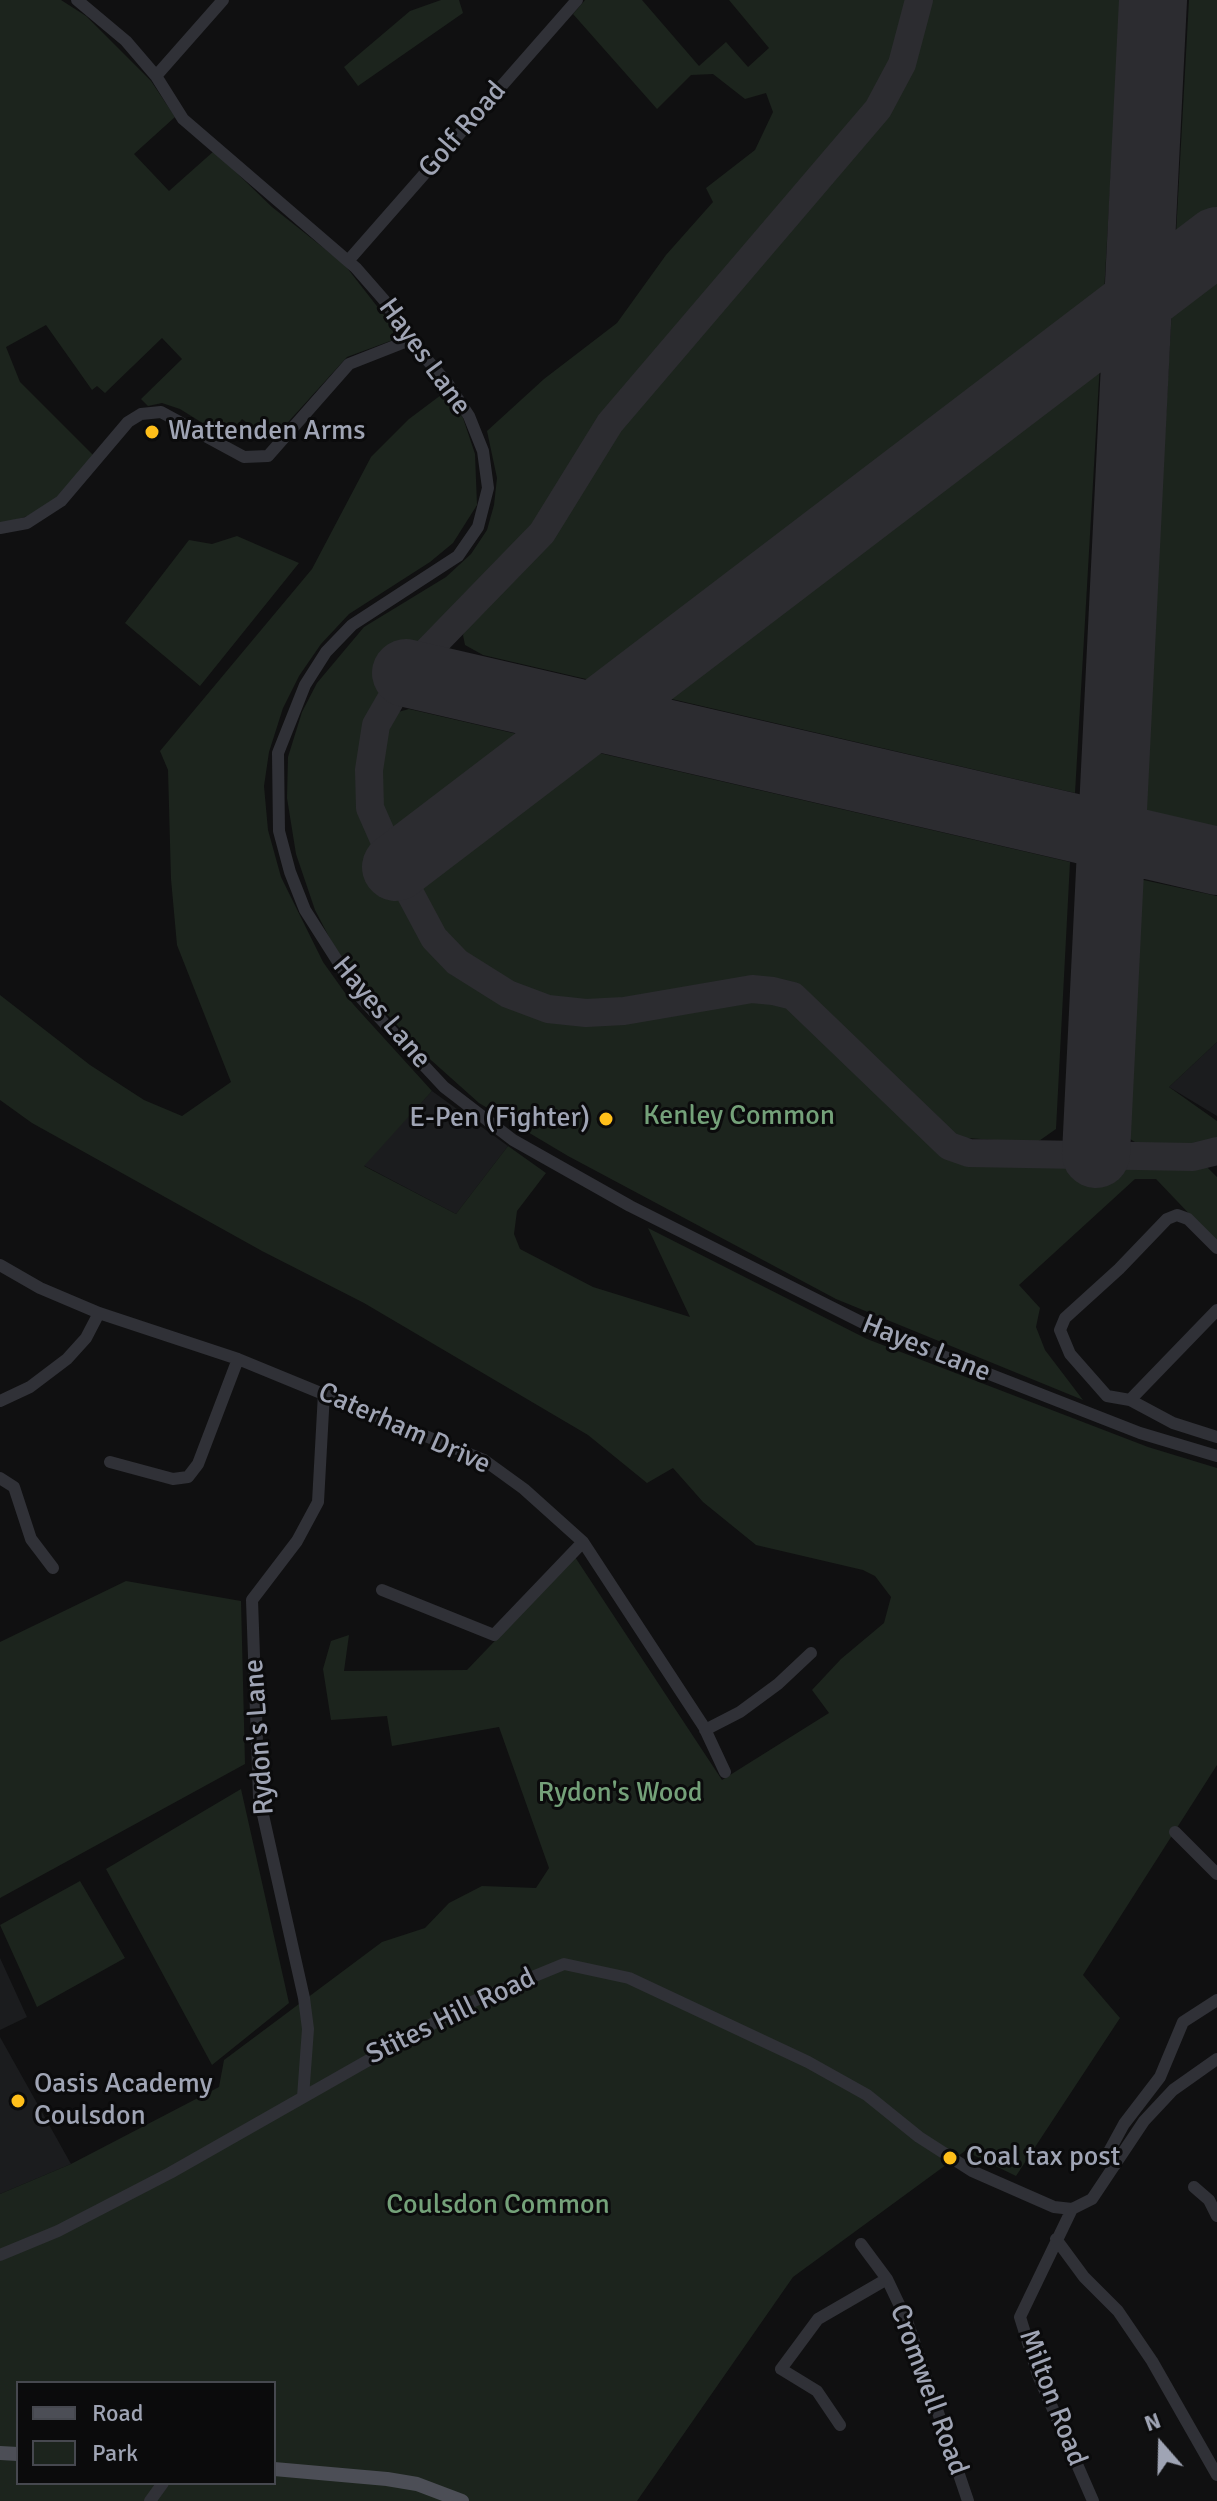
<!DOCTYPE html>
<style>
body{margin:0}
#map{position:relative;width:1217px;height:2501px;overflow:hidden;background:#101011;font-family:Signika,sans-serif}
canvas{display:block}
.legend{position:absolute;left:16px;top:2381px;width:260px;height:104px;box-sizing:border-box;background:#0b0b0c;border:2px solid #46484f;margin:0;padding:10px 14px;list-style:none;font-size:24px;color:#9fa4b4}
.legend li{display:flex;align-items:center;gap:16px;height:40px}
.legend b{width:40px;border:2px solid #46484f}
.north{position:absolute;left:1121px;top:2405px;width:80px;height:80px;-webkit-text-stroke:6px #0b0b0c;paint-order:stroke;rotate:340deg;font-size:22px;font-weight:700;line-height:32px;text-align:center;color:#9fa4b4}
.north::after{content:'';display:block;margin:auto;width:28px;height:36px;background:#9fa4b4;clip-path:polygon(50% 0,100% 100%,50% 72%,0 100%)}
</style>
<div id="map">
<canvas width="1217" height="2501"></canvas>
<ul class="legend">
<li><b style="height:10px;background:#4c4e56"></b>Road</li>
<li><b style="height:22px;background:#1c241d"></b>Park</li>
</ul>
<div class="north">N</div>
</div>
<script>
const context = document.querySelector('canvas').getContext('2d');
context.lineJoin = 'round';
function fill(path, color) {
  context.fillStyle = color;
  context.fill(path, 'evenodd');
}
function shape(rows) {
  const path = new Path2D();
  for (const r of rows) {
    path.moveTo(r[0], r[1]);
    for (let i = 2; i < r.length; i += 2) path.lineTo(r[i], r[i + 1]);
  }
  return path;
}
function trace(path, color, width, dash) {
  context.strokeStyle = color;
  context.lineWidth = width;
  context.lineCap = dash ? 'butt' : 'round';
  context.setLineDash(dash || []);
  context.stroke(path);
}
function drawText(font, color, halo, rows, align = 'center') {
  context.font = font + ' Signika,sans-serif';
  context.lineWidth = 6;
  context.setLineDash([]);
  context.textBaseline = 'middle';
  context.strokeStyle = halo;
  context.fillStyle = color;
  for (const [text, x, y, turn = 0] of rows) {
    context.save();
    context.translate(x, y);
    context.rotate((+turn || 0) * Math.PI / 180);
    context.textAlign = isNaN(turn) ? turn : align;
    if (halo) context.strokeText(text, 0, 0);
    context.fillText(text, 0, 0);
    context.restore();
  }
}
fill(shape([
 [1217,1042,1217,1116,1169,1087],
 [432,1091,508,1146,456,1214,363,1165],
 [0,1958,27,2017,0,2030],
 [0,2037,71,2164,0,2194]
]), '#1b1c1e');
fill(shape([
 [0,0,61,0,86,16,151,81,175,117,134,154,169,191,214,151,272,207,344,264,401,337,347,357,271,441,242,419,228,439,180,409,162,403,148,406,141,399,182,359,162,338,105,393,97,386,92,390,46,325,6,347,20,382,96,458,60,496,28,516,0,524],
 [441,0,459,0,463,13,358,86,344,67,410,11],
 [585,0,642,0,699,66,726,42,748,67,769,48,729,0,912,0,895,59,871,103,605,418,537,528,411,654,388,687,371,721,363,767,364,810,413,918,428,942,452,966,506,1000,546,1014,587,1020,626,1018,751,996,772,998,793,1004,945,1152,968,1159,1204,1164,1217,1177,1217,1243,1156,1179,1135,1179,1019,1285,1040,1308,1036,1327,1045,1350,1083,1400,836,1299,568,1156,479,1103,422,1052,372,998,338,954,315,910,296,854,287,798,288,757,302,712,317,683,364,627,446,577,471,554,487,530,494,505,497,478,487,431,544,379,617,323,666,255,713,202,706,188,755,150,773,112,766,93,745,99,713,74,691,75,657,109,573,14],
 [931,0,1121,0,1075,793,483,655,465,645,463,635,472,615,550,539,622,424,890,103,909,69],
 [1189,0,1217,0,1217,827,1144,810],
 [445,392,463,418,475,454,477,505,453,543,430,562,349,614,321,644,299,676,283,708,269,752,264,786,268,830,281,877,323,962,353,1004,432,1091,364,1166,456,1214,508,1146,546,1173,517,1211,514,1234,520,1249,593,1287,690,1317,648,1228,867,1339,1148,1447,1217,1468,1217,1765,1083,1975,1120,2018,1016,2176,965,2151,793,2277,637,2501,0,2501,0,2194,71,2164,219,2087,224,2060,382,1942,425,1928,449,1903,482,1886,536,1888,549,1868,499,1727,392,1746,387,1716,331,1720,323,1669,331,1641,349,1635,344,1671,467,1670,575,1557,722,1780,829,1713,812,1690,841,1659,884,1623,891,1597,875,1576,863,1570,756,1545,703,1502,673,1468,647,1483,588,1435,364,1303,262,1251,32,1123,0,1100,0,995,90,1065,144,1100,182,1116,231,1082,177,945,171,879,168,770,160,751,312,569,371,457,409,419],
 [18,2383,274,2383,274,2483,18,2483],
 [237,536,299,563,200,686,125,623,189,540,212,544],
 [409,709,1070,862,1056,1129,1036,1143,953,1137,802,989,750,979,597,1005,555,1002,481,970,450,944,435,922,418,894,379,807,379,756,388,720,398,712],
 [1139,879,1217,896,1217,1042,1169,1087,1217,1121,1217,1139,1207,1148,1146,1149,1130,1139,1125,1127],
 [126,1581,241,1601,245,1764,0,1898,0,1642],
 [241,1789,289,2003,212,2065,106,1869],
 [80,1881,125,1958,37,2007,0,1925]
]), '#1c241d');
trace(shape([
 [919,0,902,64,878,109,610,423,542,533,406,673,376,725,369,770,370,808,396,867,434,938,457,962,508,994,548,1009,586,1013,624,1011,752,989,773,991,793,996,949,1146,969,1153,1193,1157,1217,1151]
]), '#2c2c30', 28);
trace(shape([
 [406,673,1217,861],
 [396,867,1217,241],
 [1096,1154,1153,0]
]), '#2c2c30', 68);
trace(shape([
 [77,0,126,41,156,76,183,119,356,268,384,300,410,340,448,384,469,416,483,451,488,488,478,527,458,556,352,625,326,652,305,685,278,753,279,831,290,872,305,910,361,998,444,1087,513,1140,630,1206,879,1331,1140,1433,1217,1456],
 [156,76,223,0],
 [348,261,577,0],
 [0,528,27,523,61,501,128,422,141,414,161,412,244,457,268,456,349,364,410,340],
 [1217,1248,1188,1219,1177,1215,1167,1219,1119,1269,1065,1318,1060,1330,1070,1354,1107,1396,1130,1400,1173,1423,1217,1437],
 [0,1265,40,1288,99,1313,238,1359,484,1460,524,1489,583,1542,704,1727,725,1772],
 [1130,1400,1217,1310],
 [0,1401,30,1387,67,1359,86,1338,99,1313],
 [110,1462,173,1479,188,1477,198,1464,238,1359],
 [0,1478,14,1487,31,1539,53,1568],
 [382,1590,494,1635,583,1542],
 [705,1730,740,1712,778,1684,811,1653],
 [1175,1832,1217,1874],
 [303,2097,308,2029,304,1998,259,1797,252,1600,297,1541,318,1502,324,1393],
 [1115,2165,1106,2157,1124,2124,1160,2077,1183,2022,1217,2000],
 [1194,2187,1209,2200,1217,2216],
 [1072,2209,1020,2317,1038,2375,1093,2501],
 [1056,2239,1084,2277,1118,2311,1152,2361,1217,2475],
 [861,2244,887,2279,907,2321,968,2501],
 [0,2255,58,2231,170,2173,469,2003,564,1964,629,1978,808,2062,867,2095,919,2137,972,2171,1054,2207,1072,2209,1092,2199,1144,2121,1173,2090,1217,2059],
 [840,2425,817,2391,781,2369,818,2319,887,2279],
 [150,2501,163,2483]
]), '#303137', 12);
trace(shape([
 [0,2453,18,2454],
 [274,2469,387,2479,417,2484,462,2501]
]), '#4c4e56', 14);
for (const [x, y, r, color] of [
 [152,432,8,"#ffbf1a"],
 [606,1119,8,"#ffbf1a"],
 [18,2101,8,"#ffbf1a"],
 [950,2158,8,"#ffbf1a"]
]) {
  const dot = new Path2D();
  dot.arc(x, y, r, 0, 2 * Math.PI);
  context.fillStyle = color;
  context.fill(dot);
  trace(dot, '#0b0b0c', 3);
}
drawText('28px', '#9fa4b4', '#0b0b0c', [
 ["Golf Road",463,130,-49],
 ["Hayes Lane",424,357,54],
 ["Hayes Lane",381,1013,50],
 ["Hayes Lane",926,1349,22],
 ["Caterham Drive",404,1429,24],
 ["Rydon's Lane",260,1737,-94],
 ["Stites Hill Road",451,2017,-26],
 ["Cromwell Road",928,2390,70],
 ["Milton Road",1052,2398,69]
]);
drawText('28px', '#9fa4b4', '#0b0b0c', [
 ["Wattenden Arms",168,432],
 ["E-Pen (Fighter)",590,1119,"right"],
 ["Oasis Academy",34,2085],
 ["Coulsdon",34,2117],
 ["Coal tax post",966,2158]
], 'left');
drawText('28px', '#74a179', '#0b0b0c', [
 ["Kenley Common",739,1117],
 ["Rydon's Wood",620,1794],
 ["Coulsdon Common",498,2206]
]);
</script>
